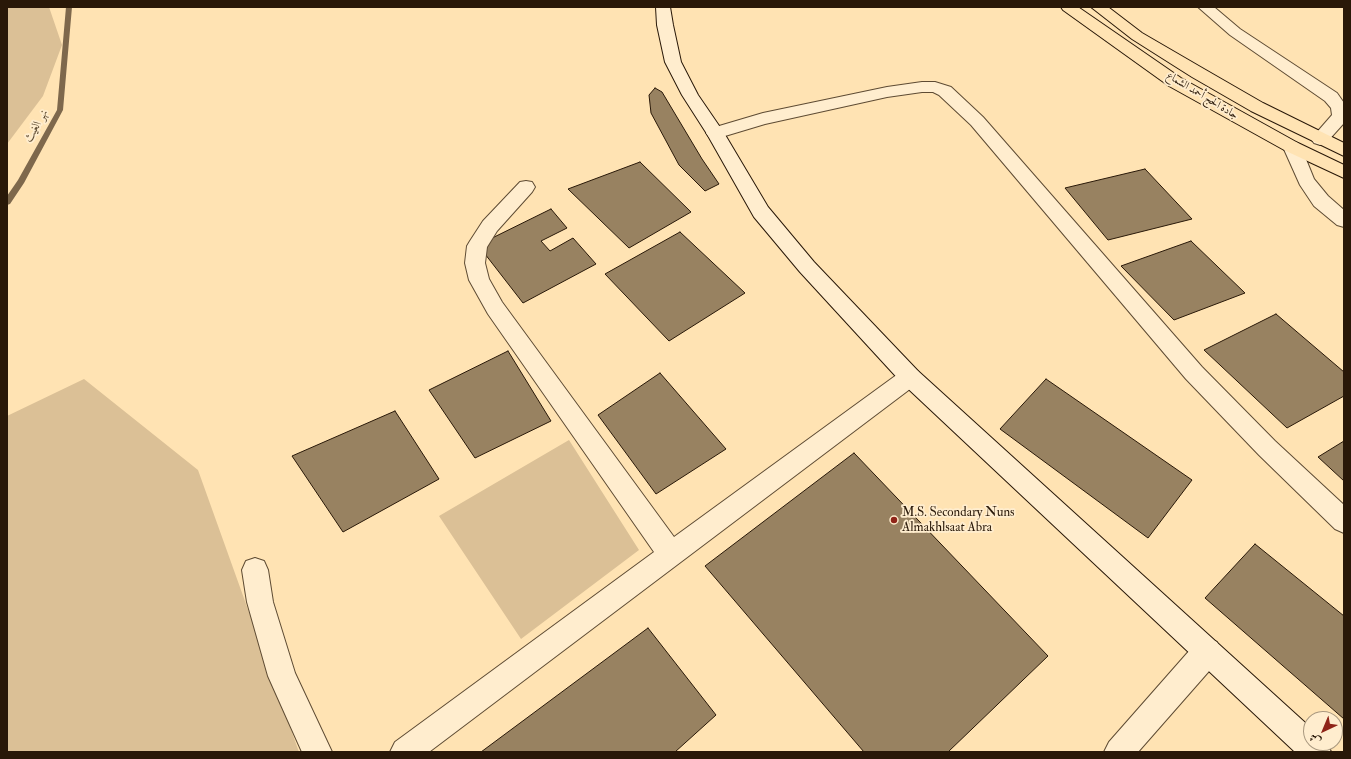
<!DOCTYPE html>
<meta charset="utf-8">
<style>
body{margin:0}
#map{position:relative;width:1351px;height:759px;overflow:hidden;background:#ffe3b3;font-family:"IM FELL Double Pica",Amiri,serif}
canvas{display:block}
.frame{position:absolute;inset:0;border:8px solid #291808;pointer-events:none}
.north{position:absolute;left:1303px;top:711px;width:40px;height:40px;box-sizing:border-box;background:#ffedce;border:1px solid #a9987f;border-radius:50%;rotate:224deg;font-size:11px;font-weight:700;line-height:16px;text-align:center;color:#291808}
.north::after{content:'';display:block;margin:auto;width:14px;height:18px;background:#8f2418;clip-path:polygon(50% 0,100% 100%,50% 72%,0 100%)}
</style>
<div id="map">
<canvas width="1351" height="759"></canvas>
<div class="frame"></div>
<div class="north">ش</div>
</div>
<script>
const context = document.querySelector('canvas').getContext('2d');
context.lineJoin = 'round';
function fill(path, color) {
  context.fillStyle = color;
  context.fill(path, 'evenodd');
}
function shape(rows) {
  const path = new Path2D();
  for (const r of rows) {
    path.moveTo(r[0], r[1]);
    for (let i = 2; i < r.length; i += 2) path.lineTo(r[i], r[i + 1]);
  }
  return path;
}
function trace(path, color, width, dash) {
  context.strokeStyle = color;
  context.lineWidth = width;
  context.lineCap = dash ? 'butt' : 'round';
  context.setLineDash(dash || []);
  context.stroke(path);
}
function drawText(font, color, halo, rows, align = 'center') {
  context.font = font + ' "IM FELL Double Pica",Amiri,serif';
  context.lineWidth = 3.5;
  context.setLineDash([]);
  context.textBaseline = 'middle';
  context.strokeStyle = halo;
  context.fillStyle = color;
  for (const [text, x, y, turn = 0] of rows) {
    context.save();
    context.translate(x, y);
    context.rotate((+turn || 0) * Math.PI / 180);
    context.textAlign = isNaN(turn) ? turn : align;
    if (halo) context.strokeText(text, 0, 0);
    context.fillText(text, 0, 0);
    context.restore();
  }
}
fill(shape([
 [7,7,49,7,62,45,43,96,7,144],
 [84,379,198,470,299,752,7,752,7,416],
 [569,440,639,550,521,639,439,516]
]), '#dbc096');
fill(shape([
 [66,7,72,7,63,110,24,183,10,204,7,205,7,196,18,180,57,110,66,7]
]), '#7e684c');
const building = shape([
 [655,88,662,92,702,159,719,184,705,191,679,165,651,113,649,95,655,88],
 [640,162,691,212,629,248,568,189,640,162],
 [1145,169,1192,219,1108,240,1065,188,1145,169],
 [551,209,567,228,541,241,550,251,573,238,596,264,523,303,478,245,551,209],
 [680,232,745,293,669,341,605,274,680,232],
 [1191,241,1245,293,1174,320,1121,266,1191,241],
 [1276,314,1344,372,1344,396,1287,428,1204,350,1276,314],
 [508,351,551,421,475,458,429,390,508,351],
 [660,373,726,449,656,494,598,415,660,373],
 [1046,379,1192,480,1148,538,1000,429,1046,379],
 [395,411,439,479,343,532,292,456,395,411],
 [1344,441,1344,481,1318,457,1344,441],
 [854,453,1048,656,948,752,864,752,705,566,854,453],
 [1255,544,1344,616,1344,719,1205,598,1255,544],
 [648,628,716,715,675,752,481,752,648,628]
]);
fill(building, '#988261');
trace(building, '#291808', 1);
const minor = shape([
 [1198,7,1214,7,1240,29,1337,93,1344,103,1344,123,1326,143,1320,145,1314,143,1311,139,1332,115,1331,108,1325,101,1230,35,1198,7],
 [922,82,935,82,951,87,983,117,1202,367,1275,441,1344,505,1344,533,1335,529,1259,455,1186,379,971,125,939,95,933,92,922,92,887,97,765,124,715,139,709,137,706,133,709,129,763,113,887,87,922,82],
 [1292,141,1298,143,1301,147,1314,179,1328,196,1344,210,1344,227,1337,225,1314,206,1300,185,1283,147,1286,143,1292,141],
 [526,181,532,182,535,187,532,192,497,231,487,247,485,263,489,279,502,302,674,537,902,371,910,368,918,371,921,377,918,383,429,752,390,752,395,742,654,552,488,314,469,280,465,263,467,246,470,241,483,221,520,182,526,181],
 [255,558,264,561,268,570,273,602,295,673,332,752,302,752,268,676,247,602,242,570,246,561,255,558],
 [1207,638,1217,642,1221,652,1217,662,1138,752,1104,752,1109,742,1197,642,1207,638]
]);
const secondary = shape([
 [656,7,670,7,673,25,681,62,698,95,724,133,768,207,814,262,918,371,1311,728,1311,743,1327,743,1331,752,1295,752,902,383,800,272,754,217,707,134,682,95,665,62,657,25,656,7]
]);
const primary = shape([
 [1061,7,1078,7,1181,78,1298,143,1344,165,1344,178,1286,151,1169,86,1063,10,1061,7],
 [1091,7,1108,7,1142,33,1204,69,1263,103,1344,143,1344,156,1251,111,1192,77,1132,39,1091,7]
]);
trace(minor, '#5e4b33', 2);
trace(secondary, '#291808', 2);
trace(primary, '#291808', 2);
fill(minor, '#ffedce');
fill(secondary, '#ffedce');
fill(primary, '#ffe3b3');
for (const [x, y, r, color] of [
 [894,520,4,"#8f2418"]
]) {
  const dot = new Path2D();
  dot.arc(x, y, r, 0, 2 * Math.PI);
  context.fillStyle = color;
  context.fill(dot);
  trace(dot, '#ffedce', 1.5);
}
drawText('11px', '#291808', '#ffedce', [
 ["جادة الحج أحمد الشماع",1202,96,31]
]);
drawText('italic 12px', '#614e35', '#ffedce', [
 ["نهر الغيث",37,126,-60]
]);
drawText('13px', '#291808', '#ffedce', [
 ["M.S. Secondary Nuns",902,513],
 ["Almakhlsaat Abra",902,528]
], 'left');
</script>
